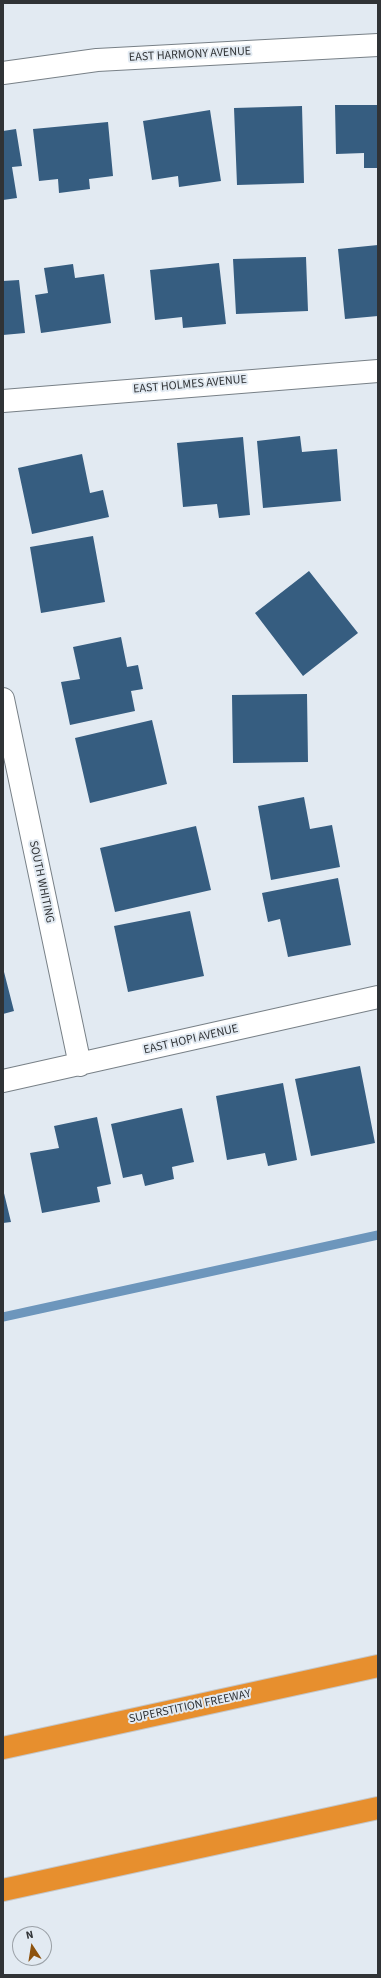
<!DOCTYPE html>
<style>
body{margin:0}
#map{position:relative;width:381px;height:1978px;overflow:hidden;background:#e2eaf2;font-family:"Source Sans 3",sans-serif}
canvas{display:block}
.frame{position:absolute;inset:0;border:4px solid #303336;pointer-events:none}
.north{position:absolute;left:12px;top:1926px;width:40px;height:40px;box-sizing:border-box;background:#e2eaf2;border:1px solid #9ba1a7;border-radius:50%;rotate:348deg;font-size:11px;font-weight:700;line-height:16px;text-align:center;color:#303336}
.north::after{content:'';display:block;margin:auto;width:14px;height:18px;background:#8d530e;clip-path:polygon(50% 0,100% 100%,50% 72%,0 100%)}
</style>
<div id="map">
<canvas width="381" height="1978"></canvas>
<div class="frame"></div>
<div class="north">N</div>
</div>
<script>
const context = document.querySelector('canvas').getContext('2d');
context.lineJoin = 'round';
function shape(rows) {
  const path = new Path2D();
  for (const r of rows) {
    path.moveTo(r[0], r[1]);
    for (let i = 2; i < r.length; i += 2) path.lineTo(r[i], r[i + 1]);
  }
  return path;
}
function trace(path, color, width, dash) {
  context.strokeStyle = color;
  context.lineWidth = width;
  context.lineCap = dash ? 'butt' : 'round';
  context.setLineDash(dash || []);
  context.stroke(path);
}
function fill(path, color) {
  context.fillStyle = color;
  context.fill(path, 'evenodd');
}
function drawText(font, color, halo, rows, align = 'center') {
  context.font = font + ' "Source Sans 3",sans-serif';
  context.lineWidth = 4;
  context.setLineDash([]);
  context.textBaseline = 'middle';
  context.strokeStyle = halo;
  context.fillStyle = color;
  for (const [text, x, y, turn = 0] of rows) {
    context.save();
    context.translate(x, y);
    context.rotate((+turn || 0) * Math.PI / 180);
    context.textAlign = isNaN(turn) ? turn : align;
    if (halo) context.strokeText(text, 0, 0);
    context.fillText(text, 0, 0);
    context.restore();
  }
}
trace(shape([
 [3,1317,378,1235]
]), '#6d96bc', 9);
fill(shape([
 [335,105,378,105,378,168,364,168,364,153,336,154],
 [302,106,304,183,237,185,234,108],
 [210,110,221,181,179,187,178,176,152,180,143,121],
 [108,122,113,176,89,179,90,189,59,193,58,179,39,181,33,129],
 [16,129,22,166,12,167,17,198,3,200,3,131],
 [378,245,378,316,345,319,338,249],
 [306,257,308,311,236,314,233,259],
 [219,263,226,324,183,328,182,317,155,320,150,270],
 [73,264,75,278,104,274,111,323,41,333,35,295,48,293,44,268],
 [19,280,25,333,3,335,3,281],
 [300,436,302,452,337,449,341,501,263,508,257,441],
 [243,437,250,515,219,518,217,504,183,507,177,443],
 [82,454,90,493,103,490,109,517,32,534,18,468],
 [93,536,105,602,41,613,30,547],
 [309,571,358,633,303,676,255,613],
 [121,637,127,667,138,665,143,689,131,691,135,711,70,725,61,682,80,679,73,647],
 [307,694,308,762,233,763,232,695],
 [152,720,167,784,90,803,75,738],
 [304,797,310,829,332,825,340,867,271,880,258,806],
 [196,826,211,890,115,912,100,848],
 [338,878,351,945,288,957,280,919,268,922,262,893],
 [190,911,204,976,128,992,114,926],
 [3,968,14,1011,3,1014],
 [360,1066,375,1143,311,1156,295,1079],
 [283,1083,297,1160,268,1166,265,1153,227,1160,216,1096],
 [182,1108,194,1162,172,1167,174,1179,145,1186,142,1174,123,1178,111,1124],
 [97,1117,111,1184,97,1187,100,1202,42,1213,30,1153,59,1148,54,1126],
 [3,1189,11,1222,3,1223]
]), '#365d80');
const street = shape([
 [3,73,97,60,378,45],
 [3,401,378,371],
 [3,699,80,1065],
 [3,1081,378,997]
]);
const highway = shape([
 [3,1748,378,1666],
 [3,1890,378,1808]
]);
trace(street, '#788087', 24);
trace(highway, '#c5c6c7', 24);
trace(street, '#fff', 22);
trace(highway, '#e78f2e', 22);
drawText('12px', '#303336', '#e2eaf2', [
 ["EAST HARMONY AVENUE",190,55,-3],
 ["EAST HOLMES AVENUE",190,385,-5],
 ["SOUTH WHITING",41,882,78],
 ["EAST HOPI AVENUE",191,1040,-13],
 ["SUPERSTITION FREEWAY",190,1707,-12]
]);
</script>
